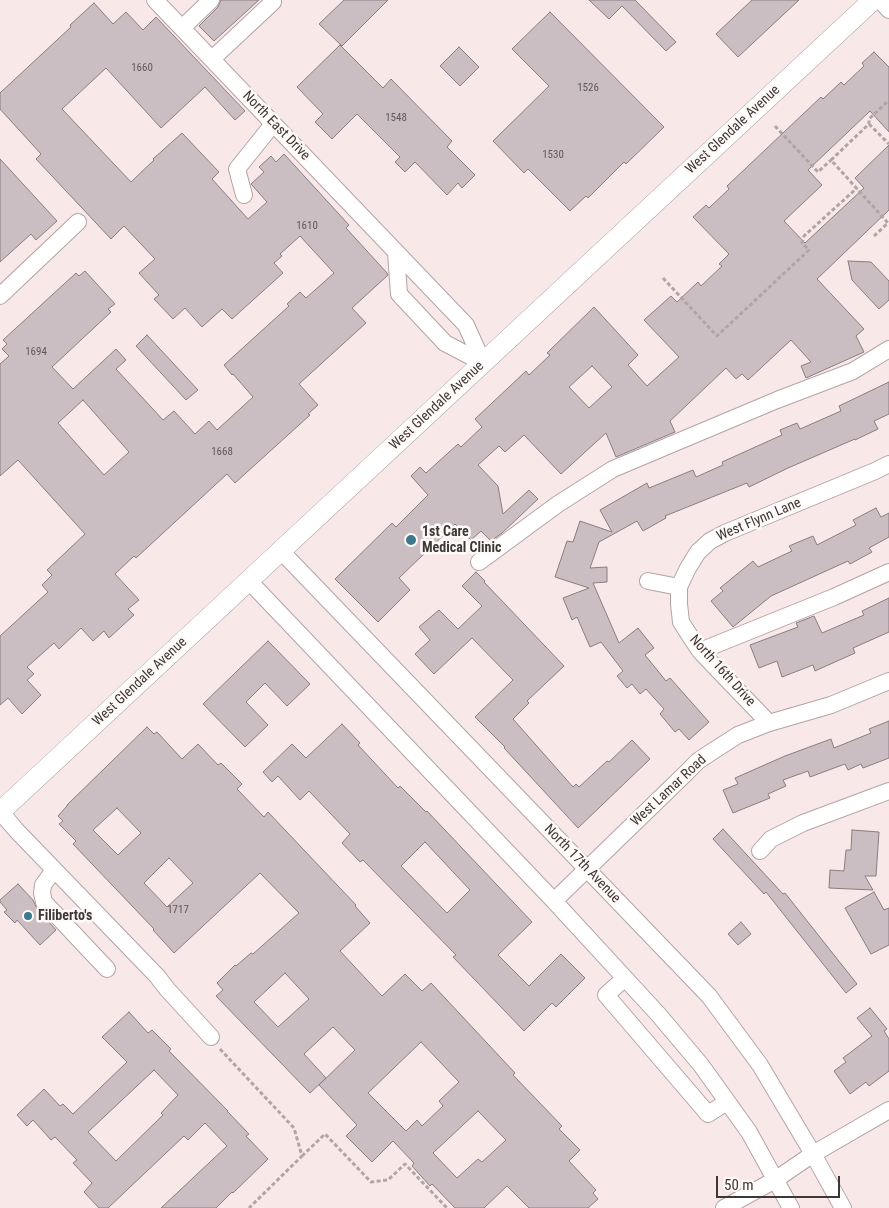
<!DOCTYPE html>
<style>
body{margin:0}
#map{position:relative;width:889px;height:1208px;overflow:hidden;background:#f8e9e8;font-family:"Roboto Condensed",sans-serif}
canvas{display:block}
.scale{position:absolute;left:716px;top:1176px;width:124px;height:22px;box-sizing:border-box;border:2px solid #3d3737;border-top:0;padding-left:6px;font-size:15px;line-height:18px;white-space:nowrap;color:#3d3737;-webkit-text-stroke:4px #fff9f8;paint-order:stroke}
</style>
<div id="map">
<canvas width="889" height="1208"></canvas>
<div class="scale">50 m</div>
</div>
<script>
const context = document.querySelector('canvas').getContext('2d');
context.lineJoin = 'round';
function fill(path, color) {
  context.fillStyle = color;
  context.fill(path, 'evenodd');
}
function shape(rows) {
  const path = new Path2D();
  for (const r of rows) {
    path.moveTo(r[0], r[1]);
    for (let i = 2; i < r.length; i += 2) path.lineTo(r[i], r[i + 1]);
  }
  return path;
}
function trace(path, color, width, dash) {
  context.strokeStyle = color;
  context.lineWidth = width;
  context.lineCap = dash ? 'butt' : 'round';
  context.setLineDash(dash || []);
  context.stroke(path);
}
function drawText(font, color, halo, rows, align = 'center') {
  context.font = font + ' "Roboto Condensed",sans-serif';
  context.lineWidth = 5;
  context.setLineDash([]);
  context.textBaseline = 'middle';
  context.strokeStyle = halo;
  context.fillStyle = color;
  for (const [text, x, y, turn = 0] of rows) {
    context.save();
    context.translate(x, y);
    context.rotate((+turn || 0) * Math.PI / 180);
    context.textAlign = isNaN(turn) ? turn : align;
    if (halo) context.strokeText(text, 0, 0);
    context.fillText(text, 0, 0);
    context.restore();
  }
}
const building = shape([
 [221,0,259,0,214,41,199,26,218,7,221,0],
 [344,0,388,0,342,46,319,24,344,0],
 [589,0,635,0,676,42,666,51,622,6,609,19,589,0],
 [752,0,799,0,738,57,716,34,752,0],
 [94,3,113,24,126,12,143,30,156,17,245,111,235,120,205,87,161,128,106,68,62,109,131,182,154,160,153,159,182,133,219,172,212,179,248,219,267,202,251,184,264,172,259,167,271,156,276,162,284,154,349,225,346,228,387,273,388,275,352,308,366,323,299,384,318,405,308,414,310,415,235,483,227,474,136,558,134,556,115,574,139,600,128,609,134,615,109,638,104,631,93,641,81,628,59,649,54,643,27,667,34,674,27,680,41,695,22,714,8,698,0,705,0,636,48,592,42,585,52,575,47,570,85,534,18,460,0,476,0,364,9,356,2,349,7,344,3,340,76,273,79,276,85,271,115,304,108,309,111,312,52,367,73,389,116,349,126,360,116,369,163,420,174,411,195,434,209,421,217,430,253,397,233,374,232,375,224,365,289,306,287,304,300,292,306,298,334,273,300,236,280,254,282,256,274,263,283,273,232,319,222,309,202,327,185,308,173,319,154,299,159,295,139,273,155,259,124,226,111,239,36,159,41,154,0,109,0,93,71,27,70,25,94,3],
 [83,400,129,452,104,475,58,423,83,400],
 [550,12,664,127,626,164,624,162,588,198,586,196,570,211,528,169,524,173,493,141,549,86,512,49,550,12],
 [340,45,383,88,391,79,452,141,447,147,475,175,462,188,458,183,447,195,415,162,405,172,395,162,400,157,357,114,332,139,315,122,323,114,297,87,340,45],
 [459,47,479,67,460,86,440,66,459,47],
 [874,52,889,67,889,132,870,111,808,170,822,185,784,221,805,243,864,188,855,178,889,145,889,210,817,279,864,329,856,336,864,352,806,378,801,366,811,362,791,340,748,380,742,374,736,379,726,368,670,421,675,432,616,457,606,433,561,474,524,435,505,452,499,446,478,465,498,486,503,514,529,490,538,499,502,533,491,541,481,531,471,540,455,524,399,578,410,590,378,622,335,579,392,523,396,527,428,495,411,476,420,467,426,473,458,444,461,447,482,427,475,419,526,371,529,375,550,355,547,353,594,307,638,355,628,365,647,386,679,357,644,320,671,296,677,302,698,282,701,286,722,266,719,264,729,254,693,217,706,205,709,208,729,189,727,186,821,97,823,99,841,82,844,85,864,66,862,63,874,52],
 [592,366,612,387,589,408,569,387,592,366],
 [0,159,57,221,36,240,31,234,0,262,0,159],
 [848,261,871,262,889,281,889,300,879,309,852,280,848,261],
 [147,335,198,390,186,400,136,346,147,335],
 [889,382,889,414,874,421,878,429,855,440,855,439,788,468,749,487,747,483,665,516,666,518,643,531,637,521,599,542,590,568,607,567,607,582,593,583,619,643,638,628,654,648,645,655,666,681,670,678,709,722,689,740,679,729,675,732,660,714,664,709,646,689,640,694,632,684,627,688,617,676,623,671,601,642,590,647,577,617,572,620,563,598,589,588,555,577,567,541,573,542,580,521,612,532,600,510,647,483,649,488,693,470,696,477,723,465,722,462,782,435,780,430,797,423,800,429,841,411,839,406,889,382],
 [876,508,881,517,889,513,889,537,869,548,872,552,850,564,848,561,771,596,733,627,711,601,723,591,720,588,753,561,758,567,792,551,789,546,813,536,817,545,856,525,853,520,876,508],
 [476,572,485,581,484,582,564,666,527,701,529,703,513,719,573,787,576,784,579,787,607,761,609,762,632,740,650,759,578,828,504,748,505,747,475,717,513,680,472,638,434,674,415,654,430,640,419,627,439,610,458,629,482,606,462,586,476,572],
 [889,598,889,632,853,648,855,653,815,671,813,665,782,677,777,661,759,668,750,645,798,627,796,623,814,616,822,633,864,615,862,611,889,598],
 [268,641,310,684,287,706,265,683,246,702,268,725,245,747,203,704,268,641],
 [889,721,889,758,863,768,861,764,848,770,845,764,810,777,808,771,783,780,786,786,768,794,770,798,733,813,723,790,738,784,735,778,785,756,831,739,834,748,871,733,869,729,889,721],
 [342,724,360,743,358,745,398,788,400,786,426,812,427,811,532,922,498,955,529,986,561,954,585,978,556,1007,552,1003,524,1031,453,957,456,955,363,860,360,862,342,843,350,834,309,791,300,800,278,776,272,782,263,772,292,744,306,758,342,724],
 [425,842,470,890,447,913,401,866,425,842],
 [147,727,154,734,157,732,182,759,198,744,218,765,221,763,242,784,237,789,264,817,268,812,356,905,355,906,370,923,340,951,382,996,405,974,422,991,431,983,515,1073,513,1075,562,1126,559,1129,580,1150,569,1161,596,1190,593,1193,598,1199,588,1208,529,1208,507,1186,484,1208,455,1208,432,1184,430,1186,412,1166,414,1163,393,1141,372,1162,346,1136,357,1125,319,1085,355,1050,333,1027,304,1054,326,1078,310,1093,216,996,223,990,217,983,235,965,236,966,251,953,253,954,299,913,260,873,174,953,153,930,154,929,73,844,76,841,59,824,63,821,58,816,67,806,67,805,147,727],
 [117,808,141,833,118,855,93,830,117,808],
 [169,858,193,883,167,907,144,883,169,858],
 [285,973,309,999,278,1027,254,1002,285,973],
 [421,1042,459,1082,439,1101,443,1106,422,1126,417,1120,406,1131,368,1093,421,1042],
 [478,1111,506,1140,482,1162,478,1159,457,1178,433,1153,478,1111],
 [723,829,783,894,785,893,857,984,846,993,766,892,764,894,713,839,723,829],
 [852,830,879,832,876,876,865,876,873,890,829,888,830,870,844,871,846,850,851,850,852,830],
 [18,884,33,900,37,909,56,930,40,945,17,920,15,923,4,912,7,910,0,902,0,900,18,884],
 [874,892,884,910,889,908,889,945,871,954,845,908,874,892],
 [741,922,751,934,738,945,728,934,741,922],
 [870,1008,887,1029,884,1031,889,1039,889,1071,869,1086,866,1082,850,1094,834,1071,846,1062,843,1058,872,1036,857,1018,870,1008],
 [129,1012,148,1033,152,1030,171,1049,169,1051,228,1111,227,1111,249,1134,246,1136,268,1159,233,1193,232,1192,216,1208,161,1208,227,1146,205,1123,188,1140,184,1136,108,1208,99,1208,84,1192,92,1183,73,1163,77,1160,55,1137,51,1140,33,1120,27,1126,17,1115,44,1089,60,1106,63,1104,73,1114,127,1062,102,1037,129,1012],
 [154,1070,178,1095,161,1113,163,1115,116,1161,88,1132,154,1070]
]);
fill(building, '#cbbec3');
trace(building, '#897d82', 1);
const minor = shape([
 [155,0,466,325,483,363],
 [880,0,889,10],
 [182,28,211,0],
 [212,59,273,2,271,0],
 [244,195,237,169,273,124],
 [396,252,399,294,445,343,483,363],
 [0,296,78,222],
 [281,551,709,996,760,1065,813,1154,843,1208],
 [479,562,558,504,613,469,777,400,853,371,889,349],
 [249,581,554,901,658,1014,701,1065,749,1132,791,1208],
 [648,581,679,587],
 [700,651,834,597,889,572],
 [769,723,717,669,700,651,690,636,681,622,679,604,679,587,688,568,698,552,710,541,725,533,875,471,889,464],
 [0,811,16,830,157,976,167,989,211,1037],
 [760,851,771,839,803,823,889,791],
 [54,870,43,885,42,893,44,902,107,969],
 [554,901,683,776,698,761,713,751,738,735,769,723,831,705,889,681],
 [625,978,606,995,708,1114,727,1102],
 [724,1208,775,1180,813,1154,889,1110]
]);
const major = shape([
 [0,812,873,0]
]);
trace(minor, '#b3a4a3', 18);
trace(major, '#b3a4a3', 21);
trace(shape([
 [869,124,889,144],
 [775,126,818,172,831,160],
 [874,236,888,223,831,160,869,124,869,119,889,100],
 [663,278,717,336,809,250,802,243,804,236,857,188],
 [220,1049,294,1128,302,1156,249,1208],
 [302,1156,325,1134,371,1182,388,1180,405,1164,447,1208]
]), '#b0a5a4', 3, [4, 2.5]);
trace(minor, '#fff', 16);
trace(major, '#fff', 20);
for (const [x, y, r, color] of [
 [411,540,6,"#3b788e"],
 [28,916,5,"#3b788e"]
]) {
  const dot = new Path2D();
  dot.arc(x, y, r, 0, 2 * Math.PI);
  context.fillStyle = color;
  context.fill(dot);
  trace(dot, '#fff9f8', 2);
}
drawText('11px', '#60595a', null, [
 ["1660",142,68],
 ["1526",588,88],
 ["1548",396,118],
 ["1530",553,155],
 ["1610",307,226],
 ["1694",36,352],
 ["1668",222,452],
 ["1717",178,910]
]);
drawText('14px', '#3d3737', '#fff9f8', [
 ["North East Drive",276,126,46],
 ["West Glendale Avenue",733,130,-43],
 ["West Glendale Avenue",437,406,-43],
 ["West Flynn Lane",759,520,-23],
 ["North 16th Drive",722,671,48],
 ["West Glendale Avenue",140,682,-43],
 ["West Lamar Road",669,791,-43],
 ["North 17th Avenue",582,864,46]
]);
drawText('bold 14px', '#3d3737', '#fff9f8', [
 ["1st Care",422,532],
 ["Medical Clinic",422,548],
 ["Filiberto's",38,916]
], 'left');
</script>
